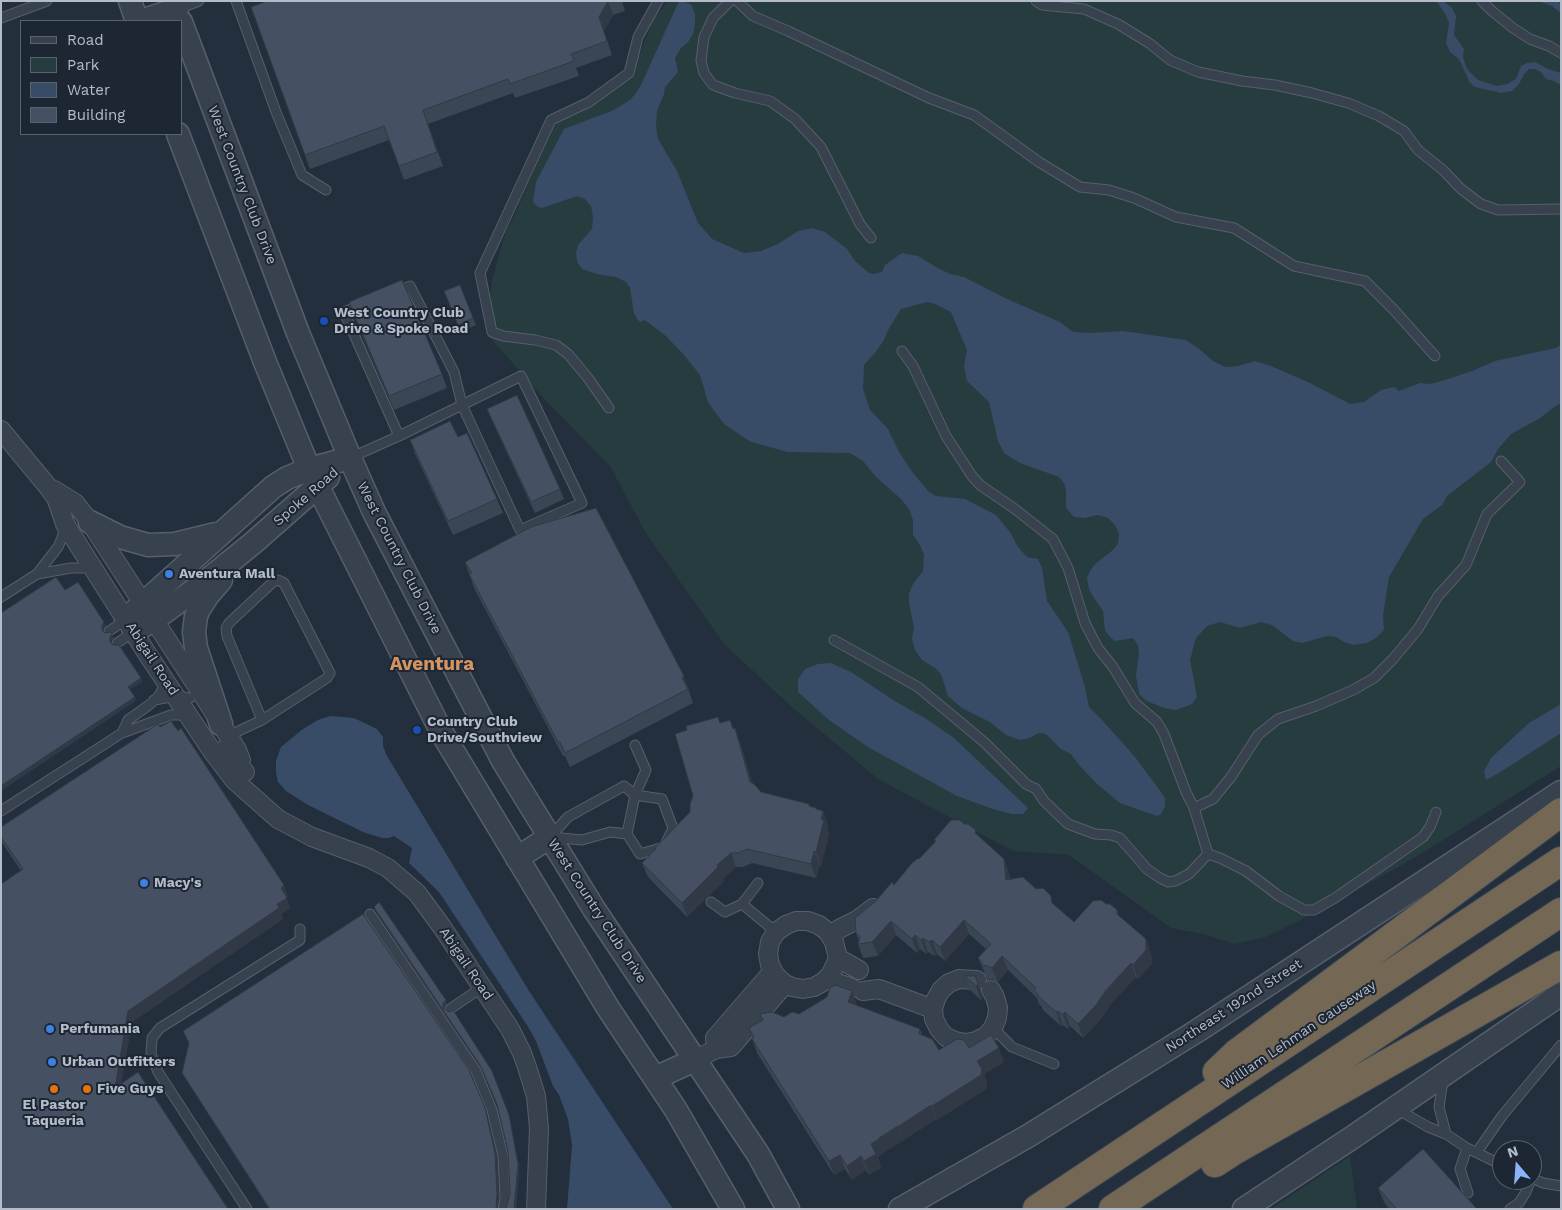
<!DOCTYPE html>
<style>
body{margin:0}
#map{position:relative;width:1562px;height:1210px;overflow:hidden;background:#242f3e;font-family:"Work Sans",sans-serif}
canvas{display:block}
.frame{position:absolute;inset:0;border:2px solid #b4bcc9;pointer-events:none}
.legend{position:absolute;left:20px;top:20px;width:162px;height:115px;box-sizing:border-box;background:#1d2633;border:1px solid #59626f;margin:0;padding:6px 9px;list-style:none;font-size:15px;color:#b4bcc9}
.legend li{display:flex;align-items:center;gap:10px;height:25px}
.legend b{width:25px;border:1px solid #59626f}
.north{position:absolute;left:1492px;top:1140px;width:50px;height:50px;box-sizing:border-box;background:#1d2633;border:1px solid #59626f;border-radius:50%;rotate:342deg;font-size:14px;font-weight:700;line-height:20px;text-align:center;color:#b4bcc9}
.north::after{content:'';display:block;margin:auto;width:18px;height:22px;background:#8ab4f8;clip-path:polygon(50% 0,100% 100%,50% 72%,0 100%)}
</style>
<div id="map">
<canvas width="1562" height="1210"></canvas>
<div class="frame"></div>
<ul class="legend">
<li><b style="height:6px;background:#38414e"></b>Road</li>
<li><b style="height:14px;background:#263c3f"></b>Park</li>
<li><b style="height:14px;background:#394c67"></b>Water</li>
<li><b style="height:14px;background:#455162"></b>Building</li>
</ul>
<div class="north">N</div>
</div>
<script>
const context = document.querySelector('canvas').getContext('2d');
context.lineJoin = 'round';
function fill(path, color) {
  context.fillStyle = color;
  context.fill(path, 'evenodd');
}
function shape(rows) {
  const path = new Path2D();
  for (const r of rows) {
    path.moveTo(r[0], r[1]);
    for (let i = 2; i < r.length; i += 2) path.lineTo(r[i], r[i + 1]);
  }
  return path;
}
function trace(path, color, width, dash) {
  context.strokeStyle = color;
  context.lineWidth = width;
  context.lineCap = dash ? 'butt' : 'round';
  context.setLineDash(dash || []);
  context.stroke(path);
}
function drawText(font, color, halo, rows, align = 'center') {
  context.font = font + ' "Work Sans",sans-serif';
  context.lineWidth = 4;
  context.setLineDash([]);
  context.textBaseline = 'middle';
  context.strokeStyle = halo;
  context.fillStyle = color;
  for (const [text, x, y, turn = 0] of rows) {
    context.save();
    context.translate(x, y);
    context.rotate((+turn || 0) * Math.PI / 180);
    context.textAlign = isNaN(turn) ? turn : align;
    if (halo) context.strokeText(text, 0, 0);
    context.fillText(text, 0, 0);
    context.restore();
  }
}
fill(shape([
 [667,1,1561,1,1561,766,1416,857,1328,906,1266,937,1234,944,1203,934,1171,928,1069,855,1013,851,878,779,793,708,725,645,647,535,610,466,547,402,486,333,492,281,505,234,516,212,553,126,630,76,653,21],
 [1350,1156,1357,1209,1271,1209]
]), '#263c3f');
fill(shape([
 [679,1,684,1,691,5,695,14,695,24,693,34,688,42,681,48,675,58,678,72,665,87,664,94,657,111,656,126,658,139,677,171,698,223,712,239,744,253,761,251,778,244,798,231,812,228,825,232,847,249,855,261,869,273,873,274,882,272,885,265,902,253,918,256,936,267,950,274,964,277,1007,299,1060,322,1073,332,1090,333,1123,331,1186,340,1198,348,1213,361,1225,367,1238,366,1255,361,1271,366,1310,383,1350,404,1364,402,1381,390,1394,387,1399,391,1420,383,1430,384,1445,380,1472,371,1495,361,1556,348,1561,345,1561,403,1554,407,1540,418,1511,434,1498,449,1491,462,1447,496,1442,505,1423,519,1389,577,1383,615,1384,630,1376,638,1367,643,1353,645,1344,642,1336,637,1327,636,1302,643,1293,641,1272,625,1261,622,1240,628,1220,622,1207,626,1196,638,1190,660,1197,697,1192,704,1176,710,1164,708,1147,701,1139,694,1136,675,1139,654,1138,645,1133,638,1115,641,1109,636,1105,630,1103,611,1094,598,1089,589,1087,578,1090,571,1095,564,1113,550,1118,544,1119,534,1115,525,1108,518,1098,515,1084,518,1074,517,1066,508,1066,491,1064,483,1059,477,1020,463,1004,453,998,441,989,402,967,381,964,366,967,350,951,312,935,304,927,302,901,309,888,330,884,340,875,353,864,365,863,389,870,410,888,429,899,452,913,473,929,492,936,496,965,499,996,515,1010,532,1018,547,1027,557,1038,559,1042,568,1047,601,1068,632,1085,687,1089,707,1102,720,1135,757,1158,788,1165,798,1165,806,1161,814,1157,816,1120,803,1096,783,1079,765,1071,754,1061,749,1046,734,1038,733,1030,738,1020,740,1006,735,990,722,962,708,948,696,941,674,935,668,922,660,915,650,912,639,914,627,909,603,909,594,913,584,923,571,924,555,920,545,913,535,913,520,909,509,901,499,876,477,863,461,850,453,788,452,751,442,724,424,708,402,700,375,685,356,666,336,645,320,640,322,637,319,634,313,630,288,626,282,616,277,597,274,582,269,577,262,576,252,578,245,592,229,593,217,591,206,585,199,577,196,542,208,538,207,533,202,536,182,564,129,614,110,630,100,636,93,641,85],
 [1436,1,1443,1,1452,8,1456,16,1454,35,1464,49,1463,57,1467,69,1478,80,1497,86,1507,84,1516,79,1521,66,1527,63,1535,62,1548,69,1561,73,1561,85,1554,81,1546,79,1541,72,1535,69,1529,69,1524,74,1519,84,1512,91,1501,93,1475,87,1470,83,1459,59,1450,52,1446,43,1449,23,1446,15],
 [1538,1,1557,1,1561,4,1561,13,1552,6],
 [831,663,851,672,893,700,928,720,954,738,1028,808,1023,814,1012,814,993,809,957,796,868,747,829,720,798,692,798,679,805,669,818,664],
 [1561,704,1561,733,1499,773,1486,780,1484,771,1491,758,1529,723],
 [330,716,354,718,377,729,383,737,383,746,387,756,529,991,673,1209,567,1209,572,1145,568,1119,559,1095,553,1086,536,1041,527,1025,439,892,409,863,412,848,394,836,389,838,382,838,363,832,308,805,286,791,278,782,276,773,276,761,281,747,303,729,318,720]
]), '#394c67');
const service = shape([
 [236,1,276,112,302,175,326,190],
 [730,1,713,18,704,37,701,61,704,73,713,85,735,93,770,101,795,119,821,147,860,224,871,238],
 [737,1,753,16,788,31,929,98,974,115,1039,162,1080,187,1109,190,1134,198,1176,217,1234,228,1294,266,1365,281,1394,310,1435,356],
 [1036,1,1042,5,1084,9,1118,24,1149,43,1170,60,1198,72,1242,81,1275,85,1312,93,1348,103,1379,116,1404,131,1418,150,1443,170,1461,189,1481,204,1498,210,1561,209],
 [1482,1,1492,11,1513,28,1530,39,1549,46,1561,53],
 [178,9,199,1],
 [1,18,47,1],
 [362,305,344,312,399,436],
 [609,408,588,378,568,354,556,345,535,340,503,336,492,332,480,273,551,120,589,102,629,73,638,37,658,1],
 [350,458,390,440,399,436,462,405,521,376,582,503,520,530,462,405,454,372,410,286,395,292],
 [37,574,71,568,93,568],
 [1,597,37,574,58,547,62,538,65,525],
 [109,631,126,620],
 [834,640,918,687,984,742,1026,784,1036,789,1044,801,1068,824,1095,834,1111,835,1120,838,1147,869,1160,878,1168,882,1175,881,1189,874,1208,854,1194,808,1186,792,1164,734,1157,722,1135,703,1113,667,1098,648,1085,623,1068,568,1053,539,1015,509,980,485,972,476,946,436,913,366,902,351],
 [117,643,134,632],
 [154,700,176,696,190,698],
 [122,733,128,720,149,705,159,696,166,682],
 [228,736,262,720,327,678,330,673,284,583,278,580,273,582,229,623,226,628,227,636,262,720],
 [624,786,635,795,627,834,610,832,582,840,550,837,568,817,624,786],
 [1194,808,1213,799,1231,777,1258,735,1278,719,1316,706,1353,690,1374,678,1393,659,1418,629,1438,596,1466,565,1487,514,1520,482,1501,461],
 [1,811,122,733,171,715,187,715],
 [627,834,640,854,664,847,673,828,662,799,635,795,646,770,635,745],
 [1208,854,1220,858,1246,871,1279,896,1304,910,1314,910,1335,898,1423,837,1430,827,1436,812],
 [711,902,725,912,742,904,758,883],
 [742,904,776,932],
 [370,914,476,1071,492,1110,503,1156,505,1198,503,1209],
 [450,1009,481,988],
 [993,1028,1012,1047,1054,1064],
 [1443,1080,1439,1107,1446,1134],
 [1397,1109,1428,1127,1446,1134,1467,1148,1502,1165],
 [1467,1148,1460,1169,1468,1193],
 [1477,1152,1502,1116,1561,1045],
 [1532,1178,1543,1183,1561,1186],
 [247,1209,158,1072,151,1054,152,1038,160,1028,300,940,300,929],
 [1510,1209,1519,1203,1526,1192,1531,1180]
]);
const minor = shape([
 [1,430,49,488,63,508],
 [54,490,75,503,90,522,210,706,237,750,241,760],
 [57,500,65,524,148,655,212,751,234,780,278,819,312,837,369,858,388,868,417,893,442,927,510,1029,522,1053,527,1067,536,1096,539,1128,536,1209],
 [224,750,245,772],
 [796,921,808,921,819,925,828,932,834,942,838,958,836,963,831,974,823,982,814,987,803,989,792,987,785,984,775,975,770,965,768,954,770,942,776,932,786,925,796,921],
 [831,936,839,929,857,920,873,908],
 [838,958,859,970],
 [826,979,852,988],
 [977,980,959,979,949,983,941,990,936,999,933,1009,934,1019,939,1029,946,1037,955,1041,966,1043,976,1041,986,1036,993,1028,997,1018,998,1008,995,997,991,990],
 [863,991,879,989,933,1009],
 [716,1049,715,1038,773,971],
 [695,1060,716,1049,731,1047,785,984]
]);
const tertiary = shape([
 [130,1,137,21],
 [141,21,177,9],
 [181,22,298,333,350,458,374,512,503,761,594,909,758,1154,788,1209],
 [178,134,265,362,309,469,442,733,608,1008,676,1110,733,1209],
 [90,522,120,537,148,545,175,544,216,534],
 [221,580,208,595,199,609,196,616,194,632,196,648,221,724],
 [126,619,273,487,287,478,309,469,350,458],
 [134,632,166,611,210,578,253,543,328,477],
 [517,858,550,837],
 [655,1078,695,1060],
 [900,1209,1028,1136,1197,1031,1561,792],
 [1244,1209,1353,1137,1561,994]
]);
const motorway = shape([
 [1217,1072,1237,1053,1561,812],
 [1215,1163,1235,1150,1561,965],
 [1037,1209,1561,861],
 [1113,1209,1561,912]
]);
trace(service, '#565f6c', 11);
trace(minor, '#565f6c', 20);
trace(tertiary, '#565f6c', 25);
trace(motorway, '#434c59', 30);
trace(service, '#38414e', 9);
trace(minor, '#38414e', 18);
trace(tertiary, '#38414e', 22);
trace(motorway, '#746855', 28);
fill(shape([
 [267,1,622,1,625,11,613,15,604,31,612,55,576,68,579,76,515,98,513,93,428,124,443,166,404,180,389,140,310,169,251,7],
 [460,285,476,325,461,332,447,298],
 [349,302,442,374,447,388,394,410,354,316],
 [487,409,560,489,564,499,535,513,491,419],
 [458,437,497,499,503,513,453,535,415,454,410,440],
 [465,562,684,676,693,703,570,767,565,756,563,756,474,588],
 [720,723,733,729,740,742,752,782,761,792,809,804,810,806,816,808,817,810,823,811,828,825,827,828,829,834,821,866,820,865,816,878,752,863,743,867,736,867,723,879,724,881,687,917,648,877,642,863,656,850,655,848,690,812,693,796],
 [964,824,977,834,1004,859,1009,873,1010,880,1054,905,1074,922,1106,904,1117,910,1119,916,1146,939,1151,953,1152,964,1138,979,1136,977,1111,1004,1101,1019,1083,1038,1070,1026,1068,1029,1063,1025,1061,1026,1043,1010,1042,1007,1039,1004,1037,998,1008,970,998,982,992,979,988,980,978,958,986,949,969,934,945,961,937,954,935,956,928,952,926,954,920,949,917,953,896,935,878,956,863,958,858,944,859,941,856,933,875,902,894,885,920,858,935,842,934,840],
 [1,827,288,896,286,897,290,908,281,914,283,919,132,1022,121,1083,1,1209,21,871,1,841],
 [374,907,447,1004,444,1007,444,1009,449,1012,453,1010,510,1118,519,1167,516,1209,506,1209,510,1194,508,1151,497,1105,482,1069,375,910],
 [965,976,975,976,983,998,981,1000,970,990],
 [857,1005,857,1006,920,1029,922,1035,939,1050,969,1048,1004,1062,984,1074,987,1083,986,1089,937,1120,936,1119,904,1140,884,1152,884,1153,878,1157,881,1168,869,1175,866,1170,852,1180,845,1169,834,1175,757,1053,749,1028,762,1020,760,1014,784,1017],
 [183,1031,486,1112,497,1157,499,1198,497,1209,269,1209,184,1076,182,1073,189,1043],
 [1378,1188,1477,1209,1389,1209,1384,1202]
]), '#3b4654');
fill(shape([
 [608,1,613,15,604,31,612,55,599,17],
 [104,622,106,626,103,629,104,634,102,630,102,625],
 [112,634,114,638,111,641,112,646,110,642,110,637],
 [684,676,689,690,688,691,682,678],
 [141,678,143,682,129,690,128,687],
 [135,697,136,701,1,791,1,786],
 [735,728,740,742,756,796,750,782],
 [823,811,828,825,827,828,829,834,821,866,816,852,821,819],
 [814,851,820,865,816,878,811,864],
 [731,853,736,867,723,879,724,881,687,917,682,903,717,865],
 [1004,859,1009,873,1011,894,1006,880],
 [284,885,288,896,284,898,281,888],
 [287,898,290,908,281,914,283,919,132,1022,119,1098,115,1088,128,1011],
 [964,920,969,934,945,961,940,947],
 [891,921,896,935,878,956,872,942],
 [915,935,920,949,917,953,912,939],
 [923,938,928,952,926,954,921,940],
 [1146,939,1151,953,1152,964,1138,979,1133,965],
 [932,940,937,954,935,956,929,942],
 [1002,956,1008,970,998,982,992,968],
 [1131,963,1136,977,1111,1004,1101,1019,1083,1038,1078,1024],
 [978,984,983,998,981,1000,976,986],
 [852,991,857,1005,853,1016,848,1002],
 [446,1000,447,1004,444,1007,445,1012,443,1003],
 [1058,1011,1063,1025,1061,1026,1056,1012],
 [1065,1012,1070,1026,1068,1029,1063,1015],
 [999,1048,1004,1062,984,1074,987,1083,986,1089,937,1120,932,1106,977,1061],
 [931,1105,936,1119,904,1140,899,1126],
 [485,1108,497,1157,499,1198,497,1209,496,1207],
 [509,1115,519,1167,516,1209,514,1209],
 [898,1126,904,1140,884,1152,884,1153,878,1157,881,1168,869,1175,864,1161,871,1144,879,1138],
 [840,1155,845,1169,834,1175,829,1161],
 [861,1156,866,1170,852,1180,847,1166]
]), '#303945');
const building = shape([
 [267,1,608,1,599,17,607,41,571,54,574,61,510,84,508,79,423,110,437,152,399,166,384,126,305,155,251,7,267,1],
 [402,280,442,374,389,396,349,302,402,280],
 [460,285,473,318,458,325,444,291,460,285],
 [517,395,560,489,531,502,487,409,517,395],
 [450,421,458,437,467,433,497,499,448,521,410,440,450,421],
 [596,508,684,676,682,678,688,689,565,753,560,742,558,742,469,574,472,573,465,562,531,527,596,508],
 [56,577,65,590,78,582,104,622,102,625,102,630,105,633,111,632,112,634,110,637,110,642,113,645,119,645,141,678,128,687,135,697,1,786,1,613,56,577],
 [718,717,720,723,730,720,733,729,735,728,750,782,755,785,761,792,809,804,809,806,816,808,816,809,823,811,821,819,824,820,816,852,814,851,811,864,747,849,738,853,731,853,717,865,718,867,682,903,642,863,656,849,655,848,690,812,690,804,693,796,675,734,687,730,686,726,718,717],
 [171,721,178,731,181,728,284,885,281,888,287,898,277,904,279,908,128,1011,115,1088,138,1072,228,1209,1,1209,1,884,23,869,1,837,1,827,158,724,160,727,171,721],
 [951,820,960,820,964,824,968,824,976,830,975,833,1004,859,1006,880,1023,877,1036,889,1043,888,1051,896,1052,903,1074,922,1093,901,1101,900,1106,904,1110,904,1117,910,1117,914,1146,939,1146,950,1133,965,1131,963,1106,990,1096,1005,1078,1024,1065,1012,1063,1015,1058,1011,1056,1012,1038,996,1039,995,1034,990,1036,988,1002,956,992,968,986,965,982,966,982,962,978,958,991,944,964,920,940,947,932,940,929,942,923,938,921,940,915,935,912,939,891,921,872,942,858,944,860,937,856,933,855,918,875,902,892,882,894,885,912,863,917,859,920,858,936,841,934,840,951,820],
 [379,902,446,1000,443,1003,443,1008,449,1012,453,1010,492,1071,509,1115,518,1164,514,1209,506,1209,510,1194,508,1151,497,1104,480,1065,374,907,379,902],
 [363,914,469,1070,485,1108,495,1153,497,1194,496,1207,497,1209,270,1209,182,1073,189,1043,183,1031,363,914],
 [965,976,975,976,978,984,976,986,965,976],
 [835,985,852,991,848,1002,920,1029,919,1034,932,1039,939,1050,957,1039,964,1040,969,1048,991,1035,999,1048,977,1061,982,1069,981,1075,932,1106,931,1105,899,1126,898,1126,879,1138,879,1139,871,1144,876,1154,864,1161,861,1156,847,1166,840,1155,829,1161,752,1039,754,1037,749,1028,763,1020,760,1014,772,1012,784,1017,792,1012,799,1014,827,997,830,988,835,985],
 [1423,1149,1477,1209,1397,1209,1378,1188,1423,1149]
]);
fill(building, '#455162');
trace(building, '#303945', 1);
for (const [x, y, r, color] of [
 [324,321,5,"#1a4fb4"],
 [169,574,5,"#3f7fe0"],
 [417,730,5,"#1a4fb4"],
 [144,883,5,"#3f7fe0"],
 [50,1029,5,"#3f7fe0"],
 [52,1062,5,"#3f7fe0"],
 [54,1089,5,"#e8710a"],
 [87,1089,5,"#e8710a"]
]) {
  const dot = new Path2D();
  dot.arc(x, y, r, 0, 2 * Math.PI);
  context.fillStyle = color;
  context.fill(dot);
  trace(dot, '#1d2633', 2);
}
drawText('14px', '#b4bcc9', '#1d2633', [
 ["West Country Club Drive",242,185,69],
 ["Spoke Road",306,497,-41],
 ["West Country Club Drive",399,558,63],
 ["Abigail Road",152,659,57],
 ["West Country Club Drive",597,911,57],
 ["Abigail Road",466,964,56],
 ["Northeast 192nd Street",1234,1006,-33],
 ["William Lehman Causeway",1299,1035,-34]
]);
drawText('bold 14px', '#b4bcc9', '#1d2633', [
 ["West Country Club",334,313],
 ["Drive & Spoke Road",334,329],
 ["Aventura Mall",179,574],
 ["Country Club",427,722],
 ["Drive/Southview",427,738],
 ["Macy's",154,883],
 ["Perfumania",60,1029],
 ["Urban Outfitters",62,1062],
 ["Five Guys",97,1089],
 ["El Pastor",54,1105,"center"],
 ["Taqueria",54,1121,"center"]
], 'left');
drawText('bold 19px', '#d59563', '#1d2633', [
 ["Aventura",432,664]
]);
</script>
